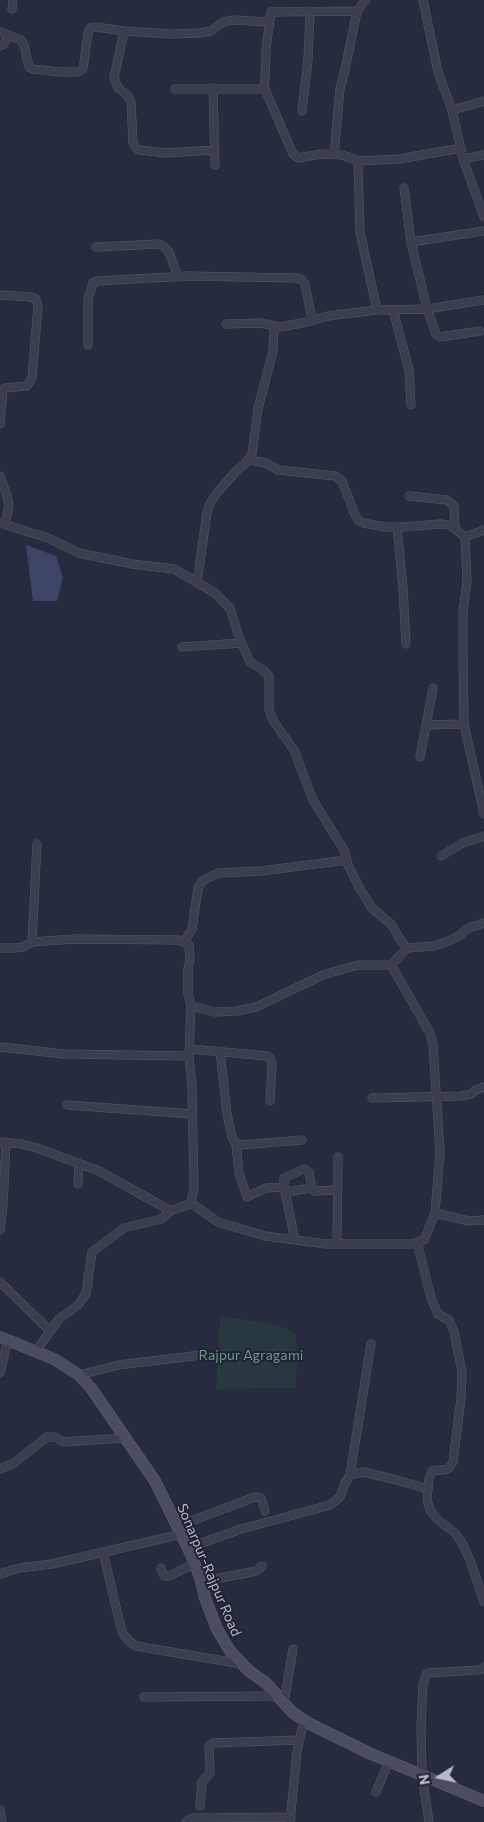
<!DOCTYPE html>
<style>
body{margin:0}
#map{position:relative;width:484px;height:1822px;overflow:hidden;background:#262b3f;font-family:Commissioner,sans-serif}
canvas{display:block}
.north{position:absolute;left:414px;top:1752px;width:50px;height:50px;-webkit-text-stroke:4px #1f2334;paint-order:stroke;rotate:260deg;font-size:14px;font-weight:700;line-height:20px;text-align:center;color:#b7b9ca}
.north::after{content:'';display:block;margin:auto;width:18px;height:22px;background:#b7b9ca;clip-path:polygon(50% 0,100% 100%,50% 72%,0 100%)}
</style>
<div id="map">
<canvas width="484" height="1822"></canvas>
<div class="north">N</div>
</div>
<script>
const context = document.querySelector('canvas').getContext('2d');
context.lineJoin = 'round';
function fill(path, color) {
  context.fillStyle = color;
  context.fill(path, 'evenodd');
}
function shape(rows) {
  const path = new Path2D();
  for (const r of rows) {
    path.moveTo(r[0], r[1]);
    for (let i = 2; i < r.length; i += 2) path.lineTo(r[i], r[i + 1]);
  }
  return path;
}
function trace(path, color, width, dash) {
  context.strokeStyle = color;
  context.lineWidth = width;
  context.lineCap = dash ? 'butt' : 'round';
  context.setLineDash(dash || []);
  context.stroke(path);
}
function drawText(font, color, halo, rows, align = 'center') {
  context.font = font + ' Commissioner,sans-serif';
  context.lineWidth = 4;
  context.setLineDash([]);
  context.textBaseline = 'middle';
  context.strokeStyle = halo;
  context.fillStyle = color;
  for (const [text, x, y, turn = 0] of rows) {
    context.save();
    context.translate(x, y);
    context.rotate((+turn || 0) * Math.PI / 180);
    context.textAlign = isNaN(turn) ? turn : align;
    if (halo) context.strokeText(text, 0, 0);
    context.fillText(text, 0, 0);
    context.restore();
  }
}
fill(shape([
 [220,1317,263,1322,283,1327,295,1334,298,1358,295,1388,216,1389]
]), '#283740');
fill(shape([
 [26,545,56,556,63,578,57,601,33,601]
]), '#3d4467');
const minor = shape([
 [423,0,438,72,452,110,463,159,484,217],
 [12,9,13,0],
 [124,31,114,78,118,88,127,95,131,102,133,143,136,148,140,150,165,153,215,150],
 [0,32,21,40,24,45,29,67,32,69,60,72,78,72,83,69,88,33,90,28,96,27,124,31,171,34,200,33,211,31,223,22,234,20,269,22],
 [0,46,4,44,8,35],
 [264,87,293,154,298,158,321,154,343,155,358,161,399,159,461,148],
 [213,88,215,165],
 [175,89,261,89,264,87,265,80,266,49,271,12,357,11],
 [452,110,484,101],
 [302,111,308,60,310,11],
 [334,155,340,89,345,70,357,11,366,0],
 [463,159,484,155],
 [358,161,360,232,377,310],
 [404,188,411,242,427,309,436,334,440,337,480,331],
 [411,242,484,231],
 [96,247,158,244,163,246,169,252,178,277],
 [0,295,31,297,36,299,38,306,32,378,27,386,5,388,3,390,0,424],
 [393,310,409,370,411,405],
 [226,324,260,323,280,327,307,322,328,316,377,310,427,309,484,300],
 [88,345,88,299,93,283,97,281,188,276,297,278,302,280,305,284,312,320],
 [249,460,266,463,278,470,335,476,342,481,355,515,358,520,363,523,385,527,402,527,440,524,450,525,465,537],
 [0,476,7,496,9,506,5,524],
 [409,496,447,500,454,506,455,529],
 [0,523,48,538,79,553,132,564,174,569,215,593,230,608,239,637,250,662,263,670,269,676,269,710,274,722,294,750,313,800,344,850,348,865,360,889,372,908,392,925,401,941,407,948,434,946,446,942,457,937,469,928,484,923],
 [397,527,403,588,406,644],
 [484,530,465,537,467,581,463,612,463,657,464,724,484,814],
 [197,582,207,513,210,503,217,493,237,470,245,464,252,454,258,409,273,351,274,327],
 [182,647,241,643],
 [426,725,464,724],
 [420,757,433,688],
 [441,856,463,843,484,836],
 [32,942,37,844],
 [184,942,192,929,198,888,202,881,218,873,261,871,347,860],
 [0,948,15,948,23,947,32,942,74,939,179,940,189,945,190,958,188,969,188,994,191,1006,189,1056,192,1087,194,1188,191,1203,171,1211,161,1219,124,1228,92,1252,86,1294,78,1305,59,1319,36,1351],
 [191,1006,215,1012,237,1011,256,1007,323,975,357,965,391,965,407,948],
 [0,1047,64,1054,189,1056],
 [190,1049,267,1056,270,1058,272,1064,270,1101],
 [220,1051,227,1114,232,1137,236,1144,241,1145,302,1140],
 [372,1098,461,1096,471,1094,476,1090,484,1087],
 [67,1105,193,1114],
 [0,1142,22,1144,37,1148,99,1171,171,1211],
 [236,1144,239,1173,247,1197,266,1188,284,1187,295,1240],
 [78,1184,79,1164],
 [284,1187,284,1178,304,1169,309,1172,312,1188,285,1192],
 [312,1188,314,1191,337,1190],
 [191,1203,218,1222,265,1236,326,1244,411,1244,424,1240,435,1213,440,1152,433,1045,430,1033,391,965],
 [435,1213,469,1221,484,1220],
 [0,1230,3,1205,6,1142],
 [417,1242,431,1298,438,1314,449,1320,454,1331,462,1372,461,1398,453,1462,448,1469,432,1471,429,1479,427,1499,430,1510,438,1520,455,1533,462,1543,470,1560,484,1602],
 [337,1244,338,1157],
 [0,1282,50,1331],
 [0,1373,8,1340],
 [79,1375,118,1365,201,1355],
 [0,1469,14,1463,47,1437,55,1437,63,1442,124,1438],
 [350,1475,371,1344],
 [178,1526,255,1497,261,1498,265,1511],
 [188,1548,241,1529,330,1505,340,1497,345,1483,350,1475,363,1472,393,1479,428,1489],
 [103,1552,120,1624,123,1634,129,1641,136,1646,242,1664],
 [161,1568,164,1576,169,1576,194,1564],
 [0,1574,19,1568,52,1564,182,1534],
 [201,1582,256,1571,262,1566],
 [144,1697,278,1696],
 [284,1703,293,1649],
 [376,1792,389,1761],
 [200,1806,202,1782,210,1773,209,1746,213,1743,299,1740],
 [0,1810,2,1822],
 [186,1822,193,1818,291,1817],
 [290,1822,297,1751,304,1720],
 [429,1822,422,1775,421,1727,423,1685,426,1675,428,1673,480,1670,484,1667]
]);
const secondary = shape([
 [0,1337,54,1359,79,1375,91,1388,155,1481,188,1548,200,1577,205,1598,217,1629,230,1651,249,1671,266,1683,292,1712,308,1723,369,1753,484,1801]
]);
trace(minor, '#55596a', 9);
trace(secondary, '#55596a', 12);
trace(minor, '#3a3e4f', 8);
trace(secondary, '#494c62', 10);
drawText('14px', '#6f9984', '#1f2334', [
 ["Rajpur Agragami",251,1355]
]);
drawText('14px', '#b7b9ca', '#1f2334', [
 ["Sonarpur-Rajpur Road",209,1570,67]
]);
</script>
